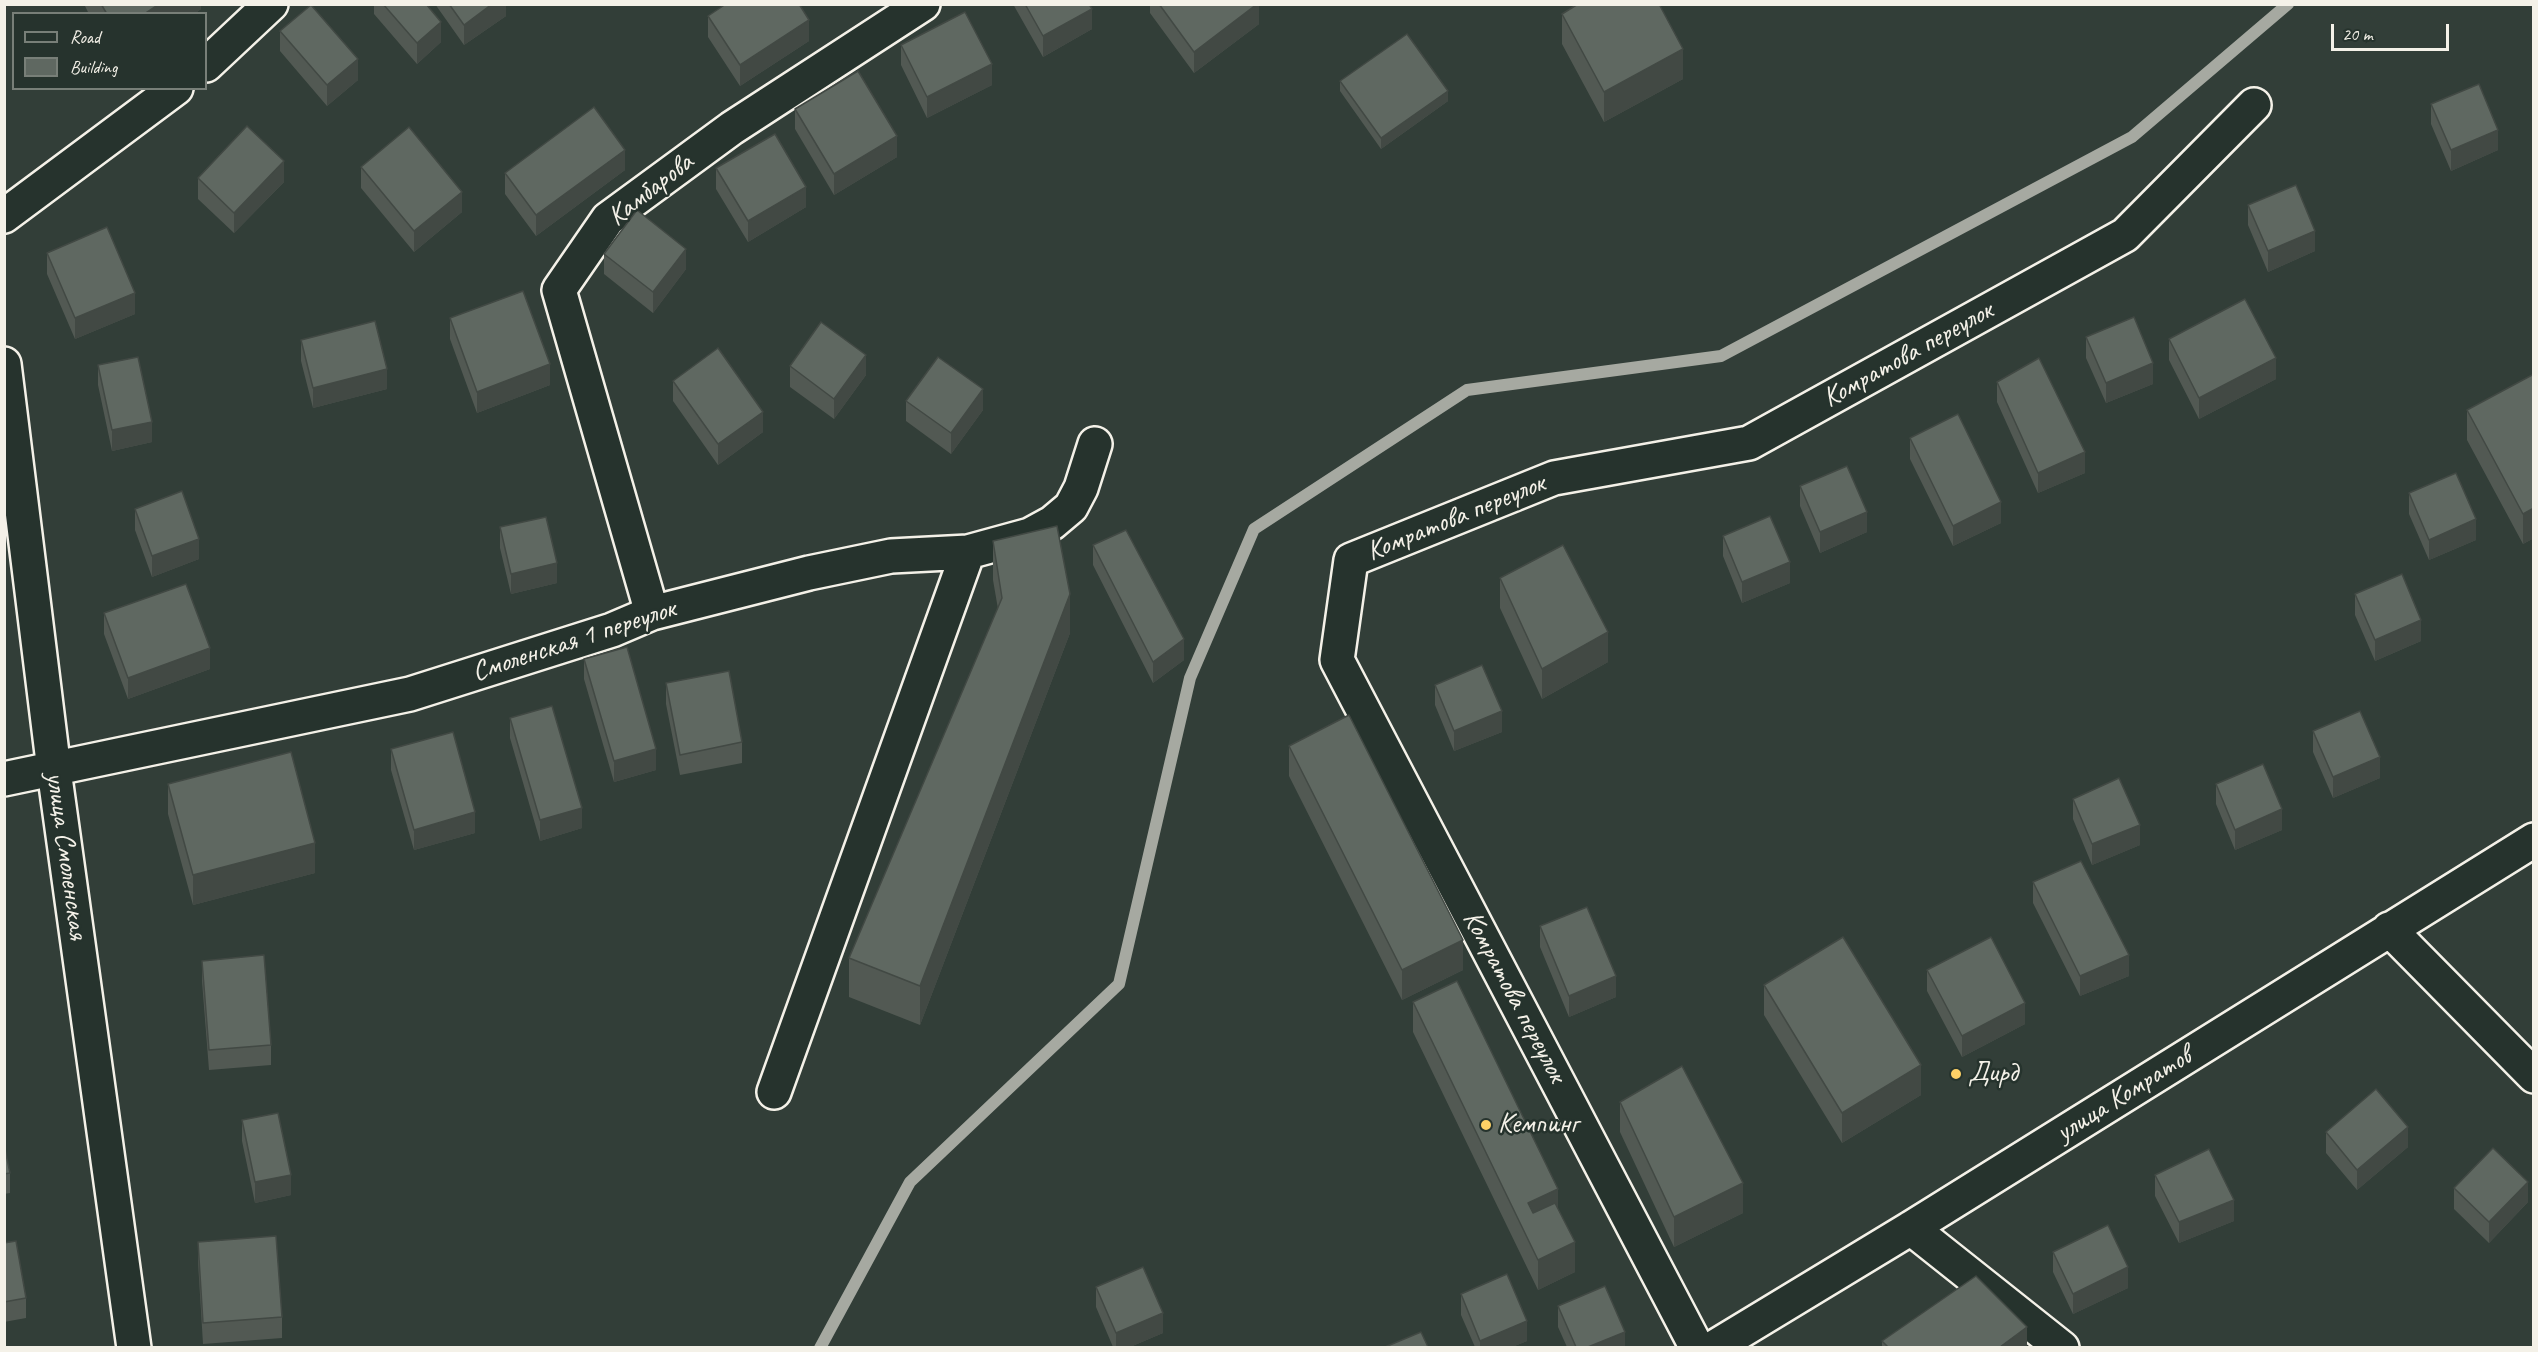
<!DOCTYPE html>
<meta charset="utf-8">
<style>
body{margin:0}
#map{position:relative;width:2538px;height:1352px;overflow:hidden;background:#323e38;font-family:Caveat,sans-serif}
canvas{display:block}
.frame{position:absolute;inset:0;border:6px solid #f4f1e8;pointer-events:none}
.legend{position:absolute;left:12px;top:12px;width:195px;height:78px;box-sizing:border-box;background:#26332d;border:2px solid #787f78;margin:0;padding:8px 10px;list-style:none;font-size:18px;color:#f4f1e8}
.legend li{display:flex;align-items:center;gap:12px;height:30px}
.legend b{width:30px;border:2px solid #787f78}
.scale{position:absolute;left:2331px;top:24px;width:118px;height:27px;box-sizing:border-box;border:3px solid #f4f1e8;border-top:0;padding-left:8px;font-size:18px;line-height:21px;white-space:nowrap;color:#f4f1e8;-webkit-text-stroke:4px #26332d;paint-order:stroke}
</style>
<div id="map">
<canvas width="2538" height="1352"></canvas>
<div class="frame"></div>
<ul class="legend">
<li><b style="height:8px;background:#26332d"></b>Road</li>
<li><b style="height:16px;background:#5f6861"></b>Building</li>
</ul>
<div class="scale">20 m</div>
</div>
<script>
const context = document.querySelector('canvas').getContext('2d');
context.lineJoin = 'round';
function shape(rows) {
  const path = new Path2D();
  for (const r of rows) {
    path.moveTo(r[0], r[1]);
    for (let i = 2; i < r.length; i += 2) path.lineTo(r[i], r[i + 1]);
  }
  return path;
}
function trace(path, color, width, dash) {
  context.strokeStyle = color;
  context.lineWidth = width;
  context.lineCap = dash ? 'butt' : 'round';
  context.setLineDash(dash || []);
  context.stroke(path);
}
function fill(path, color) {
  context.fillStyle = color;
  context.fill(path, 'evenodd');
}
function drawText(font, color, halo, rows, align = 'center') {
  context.font = font + ' Caveat,sans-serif';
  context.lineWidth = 5;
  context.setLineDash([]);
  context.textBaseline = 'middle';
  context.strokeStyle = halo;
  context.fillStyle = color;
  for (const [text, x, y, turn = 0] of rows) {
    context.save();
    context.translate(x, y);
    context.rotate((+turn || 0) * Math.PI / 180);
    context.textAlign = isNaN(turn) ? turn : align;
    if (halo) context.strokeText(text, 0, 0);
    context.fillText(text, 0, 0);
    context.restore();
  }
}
trace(shape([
 [820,1348,910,1182,1119,984,1190,678,1254,529,1467,390,1721,356,2132,137,2288,4]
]), '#a6a9a1', 12);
const minor = shape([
 [206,65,271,4],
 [4,216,176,88],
 [4,364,54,770,134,1348],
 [652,613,559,290,608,219,732,128,923,4],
 [4,779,410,694,612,630,652,613,809,573,891,556,968,552,1030,535,1052,523,1071,507,1081,488,1095,444],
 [2389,929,2534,1076],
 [774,1092,968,552],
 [1911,1228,2062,1348],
 [1697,1348,1337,660,1351,560,1554,478,1749,443,2125,235,2254,105],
 [1713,1348,1911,1228,2534,840]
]);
trace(minor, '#f4f1e8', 38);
trace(minor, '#26332d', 33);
fill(shape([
 [84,4,201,4,201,9,194,14,89,14],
 [374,4,426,4,441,42,417,64,374,14],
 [435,4,506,4,506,16,464,45],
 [1013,4,1089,4,1092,29,1043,57],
 [1150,4,1259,4,1259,24,1194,73,1150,13],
 [1562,14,1683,79,1604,122,1562,44],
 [708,16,809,41,740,86,708,37],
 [280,31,358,80,327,106,280,51],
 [901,45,992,85,927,118,901,65],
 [1340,81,1448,101,1381,149,1340,91],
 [2431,104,2498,150,2451,171,2431,124],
 [795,109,897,157,834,195,795,129],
 [361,167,462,212,414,252,361,188],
 [716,168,806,207,748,242,716,189],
 [625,170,536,236,505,194,505,173],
 [198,178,284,182,234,233,198,199],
 [2248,205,2315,251,2268,272,2248,225],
 [47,253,135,314,75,339,47,274],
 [604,254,686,269,653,313,604,274],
 [450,318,550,385,477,413,450,339],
 [2086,337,2153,384,2106,403,2086,358],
 [2169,339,2276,379,2199,419,2169,360],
 [301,340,387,389,313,408,301,361],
 [98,365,152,442,112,451,98,385],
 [790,366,866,375,834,419,790,387],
 [2534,374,2534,538,2523,544,2467,440,2467,410],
 [673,381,763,432,718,465,673,401],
 [1997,382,2085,473,2038,493,1997,402],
 [906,401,983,410,951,454,906,421],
 [1910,438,2001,523,1953,546,1910,459],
 [1800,486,1867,532,1820,553,1800,506],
 [2409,493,2476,540,2429,560,2409,514],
 [135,509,199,559,152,577,135,530],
 [500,527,557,583,511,594,500,548],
 [1723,536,1790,583,1742,603,1723,556],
 [993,541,1070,633,920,1025,849,997,849,958,998,609,993,580],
 [1093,545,1184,660,1153,683,1093,565],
 [1500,578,1608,662,1542,699,1500,608],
 [2355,594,2421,641,2375,661,2355,615],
 [104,613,210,669,128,699,104,634],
 [584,659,656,770,614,782,584,679],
 [666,683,742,742,742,763,680,775,666,704],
 [1435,685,1502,732,1454,751,1435,705],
 [510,718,582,828,540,841,510,738],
 [2313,731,2380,778,2333,798,2313,752],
 [1289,746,1463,970,1402,1000,1289,776],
 [391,749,475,833,414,850,391,770],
 [168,784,315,873,193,905,168,814],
 [2216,784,2282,830,2235,850,2216,804],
 [2073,799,2140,845,2092,865,2073,819],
 [2033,882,2129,976,2080,996,2033,903],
 [1540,926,1616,997,1569,1017,1540,947],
 [202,961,271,1045,271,1065,209,1070,202,981],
 [1927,970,2025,1024,1962,1057,1927,991],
 [1764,985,1921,1095,1842,1143,1764,1015],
 [1413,1002,1558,1209,1575,1272,1538,1290,1413,1032],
 [1620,1102,1743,1213,1674,1247,1620,1132],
 [242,1120,291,1195,255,1203,242,1141],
 [2326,1132,2408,1147,2357,1190,2326,1153],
 [4,1145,10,1173,10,1193,4,1194],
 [2155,1175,2234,1221,2179,1243,2155,1196],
 [2454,1188,2528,1202,2489,1243,2454,1209],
 [198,1242,282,1317,282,1338,203,1344,198,1262],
 [4,1243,26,1298,26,1318,4,1322],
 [2053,1252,2128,1288,2073,1314,2053,1272],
 [1096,1287,1163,1333,1130,1347,1113,1347,1096,1307],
 [1461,1294,1527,1341,1512,1347,1475,1347,1461,1315],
 [1558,1306,1625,1347,1567,1347,1558,1327],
 [1882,1341,2027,1347,1882,1347]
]), '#525953');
fill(shape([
 [159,4,201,4,201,9,194,14,144,14],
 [492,4,506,4,506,16,464,45,464,25],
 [1257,4,1259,4,1259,24,1194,73,1194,52],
 [1092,9,1092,29,1043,57,1043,36],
 [809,20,809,41,740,86,740,65],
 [441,22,441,42,417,64,417,43],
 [1683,49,1683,79,1604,122,1604,92],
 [358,59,358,80,327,106,327,85],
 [992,64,992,85,927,118,927,97],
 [1448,91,1448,101,1381,149,1381,138],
 [2498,130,2498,150,2451,171,2451,150],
 [897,136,897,157,834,195,834,174],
 [625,150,625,170,536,236,536,215],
 [284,161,284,182,234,233,234,213],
 [806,187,806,207,748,242,748,221],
 [462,192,462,212,414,252,414,231],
 [2315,231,2315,251,2268,272,2268,251],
 [686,249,686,269,653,313,653,292],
 [135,293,135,314,75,339,75,318],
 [866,355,866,375,834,419,834,399],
 [2276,358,2276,379,2199,419,2199,398],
 [2153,363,2153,384,2106,403,2106,383],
 [550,364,550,385,477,413,477,392],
 [387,369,387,389,313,408,313,388],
 [983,389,983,410,951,454,951,433],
 [763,412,763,432,718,465,718,444],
 [152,422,152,442,112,451,112,430],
 [2085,452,2085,473,2038,493,2038,473],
 [2001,502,2001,523,1953,546,1953,526],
 [2534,508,2534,538,2523,544,2523,514],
 [1867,512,1867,532,1820,553,1820,532],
 [2476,519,2476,540,2429,560,2429,540],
 [199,539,199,559,152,577,152,556],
 [1790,562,1790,583,1742,603,1742,582],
 [557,563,557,583,511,594,511,574],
 [1070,594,1070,633,920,1025,920,986],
 [2421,620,2421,641,2375,661,2375,640],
 [1608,632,1608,662,1542,699,1542,669],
 [1184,639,1184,660,1153,683,1153,662],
 [210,648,210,669,128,699,128,678],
 [1502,711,1502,732,1454,751,1454,731],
 [656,749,656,770,614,782,614,761],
 [2380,757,2380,778,2333,798,2333,777],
 [582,808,582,828,540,841,540,820],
 [2282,809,2282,830,2235,850,2235,830],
 [475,812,475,833,414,850,414,830],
 [2140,825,2140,845,2092,865,2092,844],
 [315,843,315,873,193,905,193,875],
 [1463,940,1463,970,1402,1000,1402,970],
 [2129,955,2129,976,2080,996,2080,976],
 [1616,976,1616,997,1569,1017,1569,996],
 [2025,1003,2025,1024,1962,1057,1962,1036],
 [1921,1065,1921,1095,1842,1143,1842,1113],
 [2408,1127,2408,1147,2357,1190,2357,1170],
 [291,1175,291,1195,255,1203,255,1182],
 [2528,1182,2528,1202,2489,1243,2489,1222],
 [1743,1183,1743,1213,1674,1247,1674,1217],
 [1558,1189,1558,1219,1528,1233,1528,1203],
 [2234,1200,2234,1221,2179,1243,2179,1222],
 [1575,1242,1575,1272,1538,1290,1538,1260],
 [2128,1267,2128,1288,2073,1314,2073,1294],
 [1163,1313,1163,1333,1130,1347,1116,1347,1116,1333],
 [1527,1321,1527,1341,1512,1347,1480,1347,1480,1341],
 [2027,1327,2027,1347,2000,1347],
 [1625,1332,1625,1347,1588,1347]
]), '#424944');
const building = shape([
 [101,4,159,4,144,14,107,14,101,4],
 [383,4,426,4,441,22,417,43,383,4],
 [449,4,492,4,464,25,449,4],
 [726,4,799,4,809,20,740,65,708,16,726,4],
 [1025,4,1089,4,1092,9,1043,36,1025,4],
 [1159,4,1257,4,1194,52,1159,4],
 [1578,4,1659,4,1683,49,1604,92,1562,14,1578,4],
 [311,5,358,59,327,85,280,31,311,5],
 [965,12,992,64,927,97,901,45,965,12],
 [1407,34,1448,91,1381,138,1340,81,1407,34],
 [858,71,897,136,834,174,795,109,858,71],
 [2479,84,2498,130,2451,150,2431,104,2479,84],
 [594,107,625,150,536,215,505,173,594,107],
 [247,126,284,161,234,213,198,178,247,126],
 [409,127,462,192,414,231,361,167,409,127],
 [775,134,806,187,748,221,716,168,775,134],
 [2296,185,2315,231,2268,251,2248,205,2296,185],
 [637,210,686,249,653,292,604,254,637,210],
 [107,227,135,293,75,318,47,253,107,227],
 [523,291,550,364,477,392,450,318,523,291],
 [2245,299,2276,358,2199,398,2169,339,2245,299],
 [2134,317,2153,363,2106,383,2086,337,2134,317],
 [375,321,387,369,313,388,301,340,375,321],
 [821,322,866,355,834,399,790,366,821,322],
 [718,348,763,412,718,444,673,381,718,348],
 [138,357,152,422,112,430,98,365,138,357],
 [938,357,983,389,951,433,906,401,938,357],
 [2039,358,2085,452,2038,473,1997,382,2039,358],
 [2534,374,2534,508,2523,514,2467,410,2534,374],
 [1958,414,2001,502,1953,526,1910,438,1958,414],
 [1847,466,1867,512,1820,532,1800,486,1847,466],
 [2456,473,2476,519,2429,540,2409,493,2456,473],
 [182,491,199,539,152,556,135,509,182,491],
 [1770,516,1790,562,1742,582,1723,536,1770,516],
 [546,517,557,563,511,574,500,527,546,517],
 [1057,526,1070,594,920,986,849,958,1002,598,993,541,1057,526],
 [1126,530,1184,639,1153,662,1093,545,1126,530],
 [1563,545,1608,632,1542,669,1500,578,1563,545],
 [2402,574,2421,620,2375,640,2355,594,2402,574],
 [186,584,210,648,128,678,104,613,186,584],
 [627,647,656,749,614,761,584,659,627,647],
 [1482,665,1502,711,1454,731,1435,685,1482,665],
 [729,671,742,742,680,755,666,683,729,671],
 [552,706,582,808,540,820,510,718,552,706],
 [2360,711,2380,757,2333,777,2313,731,2360,711],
 [1349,715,1463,940,1402,970,1289,746,1349,715],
 [453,732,475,812,414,830,391,749,453,732],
 [291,752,315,843,193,875,168,784,291,752],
 [2263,764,2282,809,2235,830,2216,784,2263,764],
 [2119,778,2140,825,2092,844,2073,799,2119,778],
 [2081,861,2129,955,2080,976,2033,882,2081,861],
 [1587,907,1616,976,1569,996,1540,926,1587,907],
 [1843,937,1921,1065,1842,1113,1764,985,1843,937],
 [1991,937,2025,1003,1962,1036,1927,970,1991,937],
 [264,955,271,1045,209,1050,202,961,264,955],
 [1457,981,1558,1189,1528,1203,1533,1213,1555,1203,1575,1242,1538,1260,1413,1002,1457,981],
 [1682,1066,1743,1183,1674,1217,1620,1102,1682,1066],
 [2376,1089,2408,1127,2357,1170,2326,1132,2376,1089],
 [278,1113,291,1175,255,1182,242,1120,278,1113],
 [4,1145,10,1173,4,1174,4,1145],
 [2493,1148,2528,1182,2489,1222,2454,1188,2493,1148],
 [2209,1149,2234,1200,2179,1222,2155,1175,2209,1149],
 [2108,1225,2128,1267,2073,1294,2053,1252,2108,1225],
 [276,1236,282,1317,203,1323,198,1242,276,1236],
 [16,1241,26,1298,4,1302,4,1243,16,1241],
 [1143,1267,1163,1313,1116,1333,1096,1287,1143,1267],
 [1507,1274,1527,1321,1480,1341,1461,1294,1507,1274],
 [1976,1276,2027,1327,2000,1347,1888,1347,1882,1341,1976,1276],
 [1605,1286,1625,1332,1588,1347,1576,1347,1558,1306,1605,1286],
 [1421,1332,1428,1347,1385,1347,1421,1332]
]);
fill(building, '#5f6861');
trace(building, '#424944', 1.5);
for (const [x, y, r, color] of [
 [1956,1074,6,"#ffd166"],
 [1486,1125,6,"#ffd166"]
]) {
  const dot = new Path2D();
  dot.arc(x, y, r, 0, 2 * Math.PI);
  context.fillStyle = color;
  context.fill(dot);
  trace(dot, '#26332d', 2);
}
drawText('28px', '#f4f1e8', '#26332d', [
 ["Камбарова",651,190,-38],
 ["Комратова переулок",1908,355,-29],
 ["Комратова переулок",1456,518,-22],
 ["Смоленская 1 переулок",574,641,-18],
 ["улица Смоленская",66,856,82],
 ["Комратова переулок",1514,997,62],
 ["улица Комратов",2124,1095,-32]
]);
drawText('28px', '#f4f1e8', '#26332d', [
 ["Дирд",1968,1074],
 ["Кемпинг",1498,1125]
], 'left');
</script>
